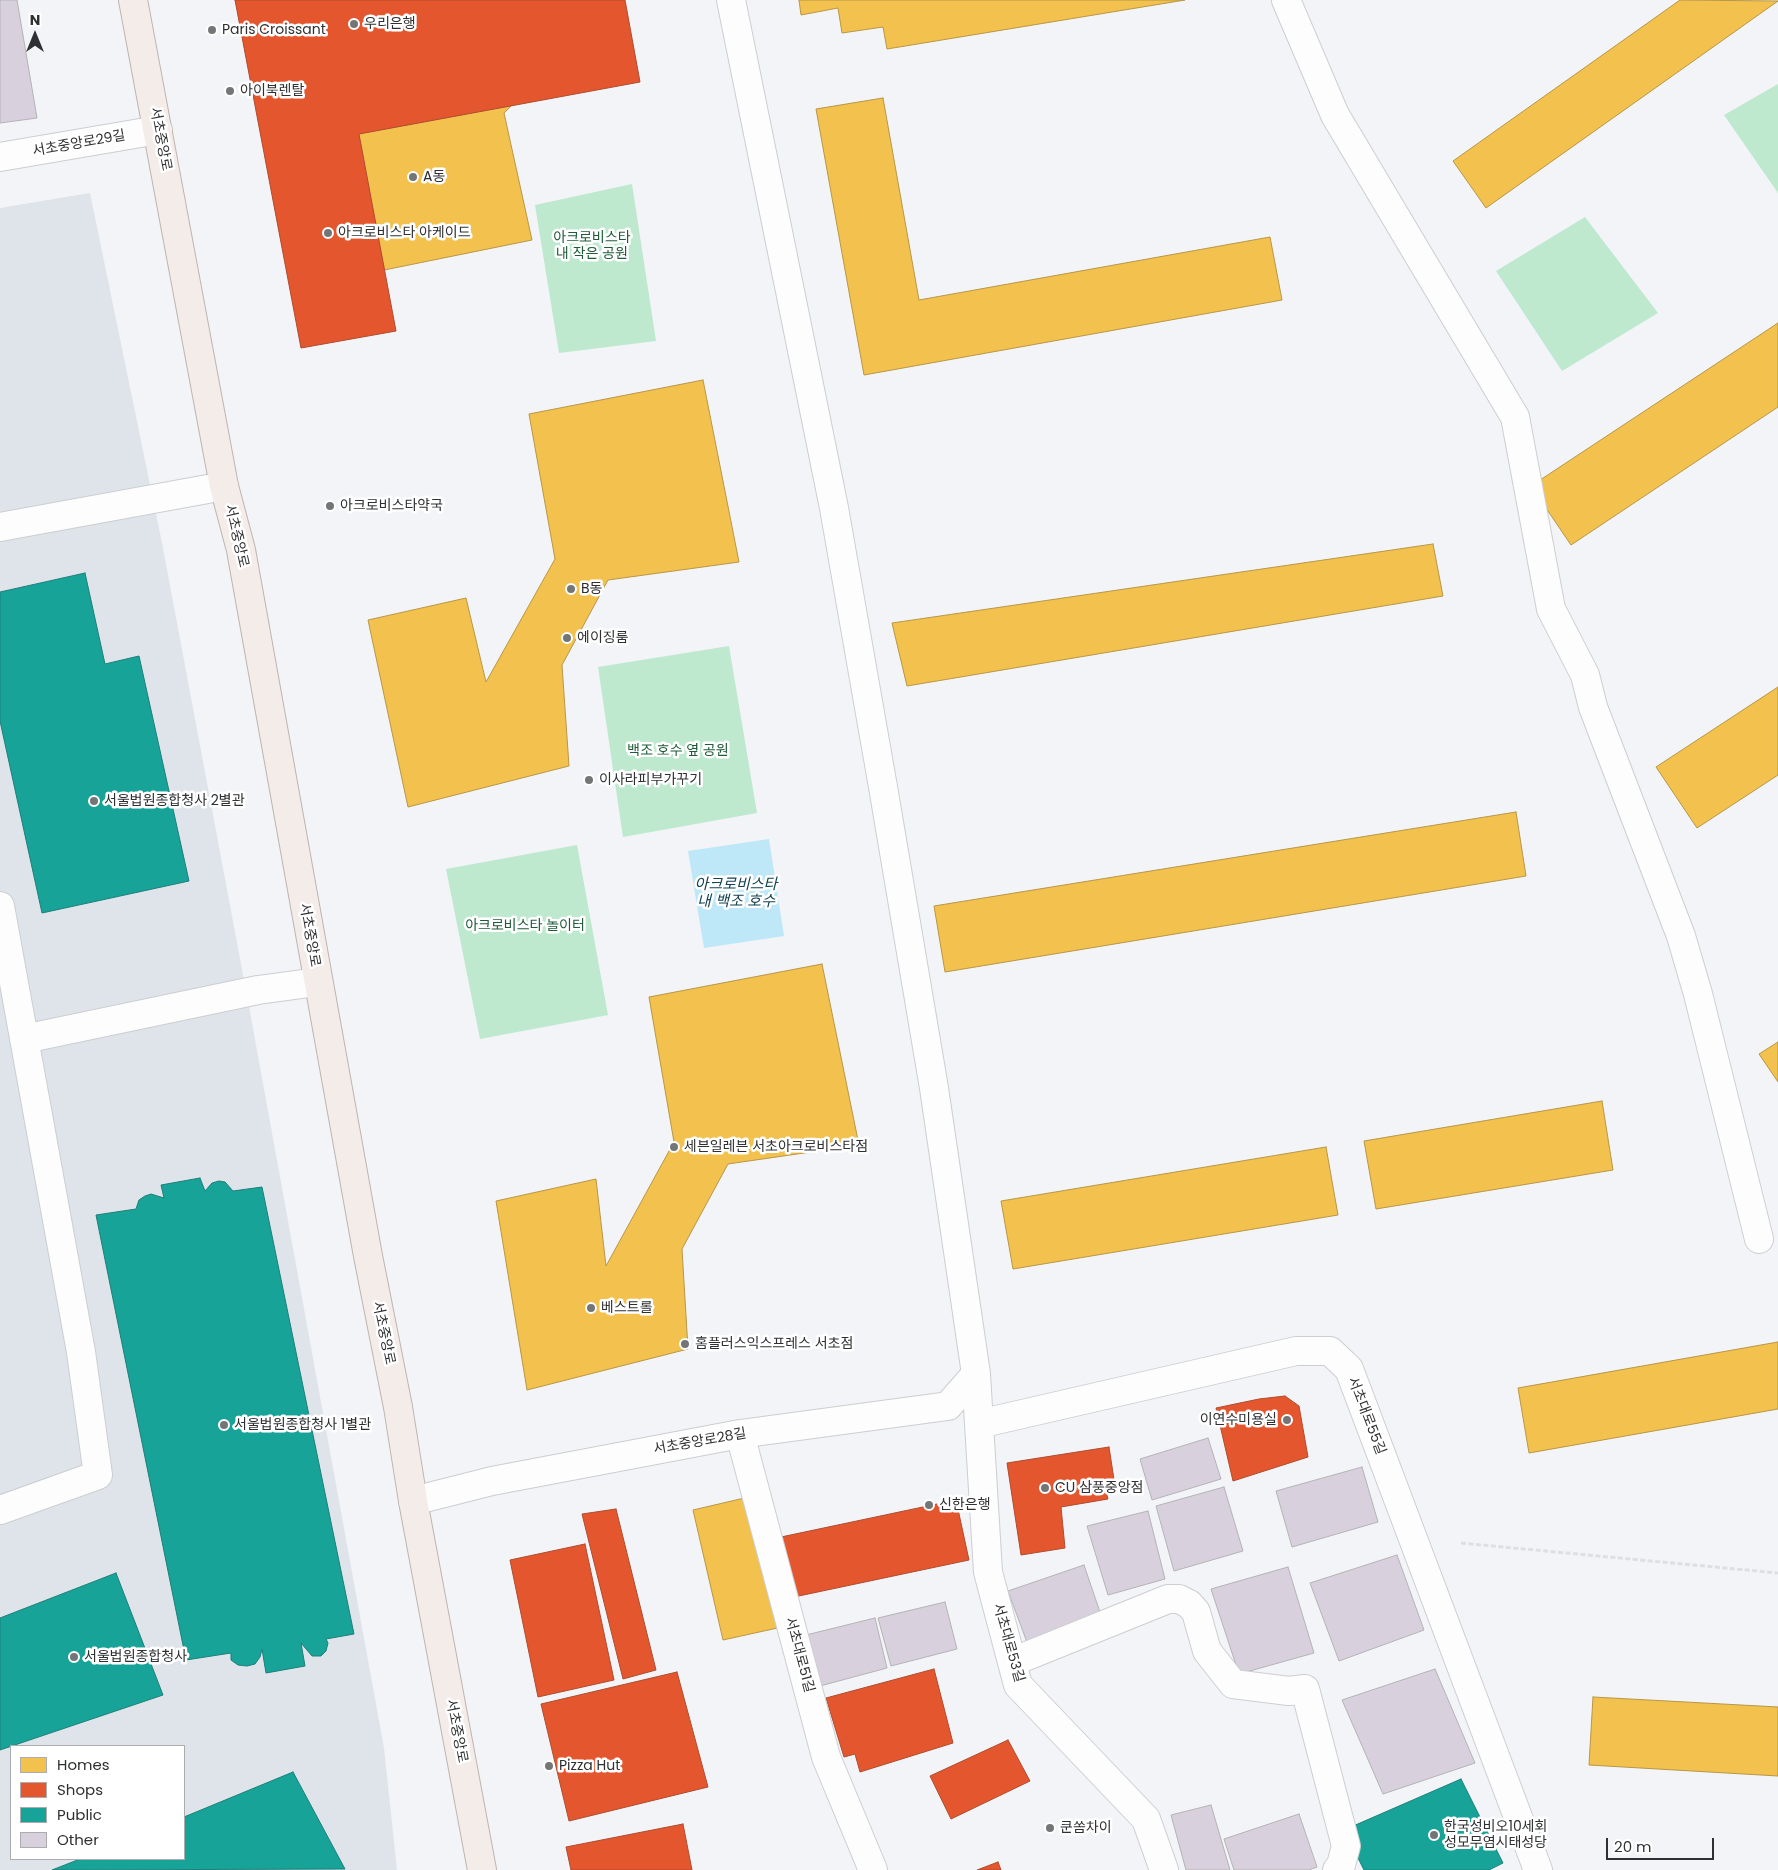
<!DOCTYPE html>
<meta charset="utf-8">
<style>
body{margin:0}
#map{position:relative;width:1778px;height:1870px;overflow:hidden;background:#f2f4f7;font-family:Poppins,sans-serif}
canvas{display:block}
.legend{position:absolute;left:10px;top:1745px;width:175px;height:115px;box-sizing:border-box;background:#fff;border:1px solid #acacad;margin:0;padding:6px 9px;list-style:none;font-size:15px;color:#2f3032}
.legend li{display:flex;align-items:center;gap:10px;height:25px}
.legend b{width:25px;border:1px solid #acacad}
.north{position:absolute;left:10px;top:10px;width:50px;height:50px;-webkit-text-stroke:4px #fff;paint-order:stroke;rotate:0deg;font-size:14px;font-weight:700;line-height:20px;text-align:center;color:#2f3032}
.north::after{content:'';display:block;margin:auto;width:18px;height:22px;background:#2f3032;clip-path:polygon(50% 0,100% 100%,50% 72%,0 100%)}
.scale{position:absolute;left:1606px;top:1838px;width:108px;height:22px;box-sizing:border-box;border:2px solid #2f3032;border-top:0;padding-left:6px;font-size:15px;line-height:18px;white-space:nowrap;color:#2f3032;-webkit-text-stroke:4px #fff;paint-order:stroke}
</style>
<div id="map">
<canvas width="1778" height="1870"></canvas>
<ul class="legend">
<li><b style="height:14px;background:#f2c14e"></b>Homes</li>
<li><b style="height:14px;background:#e4572e"></b>Shops</li>
<li><b style="height:14px;background:#17a398"></b>Public</li>
<li><b style="height:14px;background:#d9d0de"></b>Other</li>
</ul>
<div class="north">N</div>
<div class="scale">20 m</div>
</div>
<script>
const context = document.querySelector('canvas').getContext('2d');
context.lineJoin = 'round';
function fill(path, color) {
  context.fillStyle = color;
  context.fill(path, 'evenodd');
}
function shape(rows) {
  const path = new Path2D();
  for (const r of rows) {
    path.moveTo(r[0], r[1]);
    for (let i = 2; i < r.length; i += 2) path.lineTo(r[i], r[i + 1]);
  }
  return path;
}
function trace(path, color, width, dash) {
  context.strokeStyle = color;
  context.lineWidth = width;
  context.lineCap = dash ? 'butt' : 'round';
  context.setLineDash(dash || []);
  context.stroke(path);
}
function drawText(font, color, halo, rows, align = 'center') {
  context.font = font + ' Poppins,"Noto Sans KR",sans-serif';
  context.lineWidth = 5;
  context.setLineDash([]);
  context.textBaseline = 'middle';
  context.strokeStyle = halo;
  context.fillStyle = color;
  for (const [text, x, y, turn = 0] of rows) {
    context.save();
    context.translate(x, y);
    context.rotate((+turn || 0) * Math.PI / 180);
    context.textAlign = isNaN(turn) ? turn : align;
    if (halo) context.strokeText(text, 0, 0);
    context.fillText(text, 0, 0);
    context.restore();
  }
}
fill(shape([
 [90,193,162,543,250,1012,384,1748,397,1870,0,1870,0,208],
 [11,1746,184,1746,184,1859,11,1859]
]), '#dfe4eb');
fill(shape([
 [1778,84,1778,193,1724,115],
 [632,184,656,341,559,353,535,205],
 [1585,217,1658,313,1562,371,1496,271],
 [729,646,757,813,623,837,598,667],
 [577,845,608,1015,480,1039,446,869]
]), '#bee9cf');
fill(shape([
 [769,839,784,936,704,948,688,851]
]), '#bee7f8');
const homes = shape([
 [462,0,509,0,560,58,504,113,532,240,330,281,289,85,438,57,419,37,462,0],
 [799,0,1185,0,887,49,883,27,842,33,838,8,801,15,799,0],
 [1680,0,1778,1,1486,208,1453,161,1680,0],
 [883,98,919,300,1270,237,1282,300,864,375,816,109,883,98],
 [1778,323,1778,407,1571,545,1531,486,1778,323],
 [703,380,739,562,608,580,562,665,569,766,408,807,368,620,466,598,486,682,555,559,529,414,703,380],
 [1433,544,1443,596,907,686,892,623,1433,544],
 [1778,687,1778,775,1697,828,1656,767,1778,687],
 [1516,812,1526,876,945,972,934,906,1516,812],
 [822,964,859,1145,728,1164,682,1249,688,1349,527,1390,496,1201,596,1179,606,1266,674,1142,649,997,822,964],
 [1778,1042,1778,1082,1759,1054,1778,1042],
 [1602,1101,1613,1170,1376,1209,1364,1141,1602,1101],
 [1326,1147,1338,1215,1013,1269,1001,1201,1326,1147],
 [1778,1342,1778,1409,1529,1453,1518,1388,1778,1342],
 [753,1496,782,1627,723,1640,693,1510,753,1496],
 [1593,1697,1778,1707,1778,1776,1589,1765,1593,1697]
]);
fill(homes, '#f2c14e');
trace(homes, '#b89646', 1);
const shops = shape([
 [235,0,625,0,640,82,359,134,396,331,301,348,235,0],
 [1285,1396,1299,1406,1308,1457,1233,1481,1216,1408,1259,1399,1285,1396],
 [1109,1447,1115,1486,1105,1488,1108,1499,1061,1507,1065,1548,1021,1555,1007,1463,1109,1447],
 [956,1500,969,1560,794,1597,781,1537,956,1500],
 [616,1509,656,1670,623,1679,582,1514,616,1509],
 [585,1544,614,1680,538,1697,510,1560,585,1544],
 [934,1669,953,1743,860,1772,855,1754,844,1757,826,1698,934,1669],
 [677,1672,708,1787,569,1821,541,1704,677,1672],
 [1008,1740,1030,1781,951,1819,930,1776,1008,1740],
 [683,1824,692,1870,571,1870,566,1847,683,1824],
 [998,1862,1001,1870,977,1870,998,1862]
]);
fill(shops, '#e4572e');
trace(shops, '#ae4b2f', 1);
const public = shape([
 [85,573,105,664,139,656,189,881,42,913,0,721,0,592,85,573],
 [200,1178,205,1191,212,1183,219,1181,225,1182,233,1191,262,1187,354,1634,326,1639,328,1643,326,1651,321,1656,312,1656,301,1643,305,1666,266,1673,262,1649,260,1657,255,1664,247,1666,238,1665,231,1660,231,1653,186,1660,96,1215,136,1209,139,1200,145,1196,151,1194,164,1198,161,1185,200,1178],
 [116,1573,163,1695,0,1750,0,1618,116,1573],
 [293,1772,345,1869,52,1870,80,1859,184,1859,184,1817,293,1772],
 [1461,1779,1503,1863,1489,1870,1364,1870,1344,1830,1461,1779]
]);
fill(public, '#17a398');
trace(public, '#1e8079', 1);
const building = shape([
 [0,0,17,0,37,118,0,123,0,0],
 [1208,1438,1221,1479,1152,1500,1140,1459,1208,1438],
 [1362,1467,1378,1522,1292,1547,1276,1491,1362,1467],
 [1224,1487,1243,1551,1174,1571,1156,1506,1224,1487],
 [1148,1511,1165,1579,1108,1595,1087,1526,1148,1511],
 [1397,1555,1424,1630,1339,1661,1310,1583,1397,1555],
 [1084,1565,1102,1618,1028,1645,1008,1591,1084,1565],
 [1288,1567,1314,1653,1239,1674,1211,1589,1288,1567],
 [945,1602,957,1649,891,1666,878,1618,945,1602],
 [875,1618,887,1668,820,1686,806,1635,875,1618],
 [1435,1669,1475,1763,1383,1794,1342,1700,1435,1669],
 [1211,1805,1230,1870,1186,1870,1171,1815,1211,1805],
 [1299,1814,1317,1867,1309,1870,1234,1870,1224,1839,1299,1814]
]);
fill(building, '#d9d0de');
trace(building, '#b3b3b5', 1);
const minor = shape([
 [731,0,834,508,883,787,934,1088,976,1374,979,1424,1296,1351,1330,1351,1349,1369,1538,1870],
 [1286,0,1335,115,1515,417,1551,609,1585,675,1593,707,1681,936,1698,994,1759,1239],
 [0,157,158,130],
 [0,527,224,486],
 [0,906,81,1352,98,1475,0,1510],
 [24,1039,258,990,317,982],
 [979,1424,988,1572,1018,1685,1146,1819,1164,1870],
 [740,1434,826,1757,873,1870],
 [413,1501,492,1481,740,1434,948,1406,976,1374],
 [1012,1662,1168,1599,1179,1599,1189,1604,1196,1612,1207,1651,1233,1684,1289,1691,1305,1689,1346,1846,1341,1865,1337,1870]
]);
const major = shape([
 [133,0,224,486,241,550,368,1256,398,1407,413,1501,482,1870]
]);
trace(minor, '#ccced0', 30);
trace(major, '#bfb5af', 30);
trace(shape([
 [1461,1543,1778,1573]
]), '#dedfe0', 3, [5, 2.5]);
trace(minor, '#fdfdfe', 28);
trace(major, '#f3ece9', 28);
for (const [x, y, r, color] of [
 [354,24,5,"#737577"],
 [212,30,5,"#737577"],
 [230,91,5,"#737577"],
 [413,177,5,"#737577"],
 [328,233,5,"#737577"],
 [330,506,5,"#737577"],
 [571,589,5,"#737577"],
 [567,638,5,"#737577"],
 [589,780,5,"#737577"],
 [94,801,5,"#737577"],
 [674,1147,5,"#737577"],
 [591,1308,5,"#737577"],
 [685,1344,5,"#737577"],
 [1287,1420,5,"#737577"],
 [224,1425,5,"#737577"],
 [1045,1488,5,"#737577"],
 [929,1505,5,"#737577"],
 [74,1657,5,"#737577"],
 [549,1766,5,"#737577"],
 [1050,1828,5,"#737577"],
 [1434,1835,5,"#737577"]
]) {
  const dot = new Path2D();
  dot.arc(x, y, r, 0, 2 * Math.PI);
  context.fillStyle = color;
  context.fill(dot);
  trace(dot, '#fff', 2);
}
drawText('14px', '#2f3032', '#fff', [
 ["우리은행",364,24],
 ["Paris Croissant",222,30],
 ["아이북렌탈",240,91],
 ["A동",423,177],
 ["아크로비스타 아케이드",338,233],
 ["아크로비스타약국",340,506],
 ["B동",581,589],
 ["에이징룸",577,638],
 ["이사라피부가꾸기",599,780],
 ["서울법원종합청사 2별관",104,801],
 ["세븐일레븐 서초아크로비스타점",684,1147],
 ["베스트롤",601,1308],
 ["홈플러스익스프레스 서초점",695,1344],
 ["이연수미용실",1277,1420,"right"],
 ["서울법원종합청사 1별관",234,1425],
 ["CU 삼풍중앙점",1055,1488],
 ["신한은행",939,1505],
 ["서울법원종합청사",84,1657],
 ["Pizza Hut",559,1766],
 ["한국성비오10세회",1444,1827],
 ["성모무염시태성당",1444,1843],
 ["쿤쏨차이",1060,1828]
], 'left');
drawText('14px', '#2f3032', '#fff', [
 ["서초중앙로",160,139,79],
 ["서초중앙로29길",79,144,-10],
 ["서초중앙로",236,536,77],
 ["서초중앙로",309,935,80],
 ["서초중앙로",383,1333,78],
 ["서초대로55길",1366,1416,69],
 ["서초중앙로28길",700,1442,-10],
 ["서초대로53길",1008,1643,74],
 ["서초대로51길",799,1655,75],
 ["서초중앙로",456,1731,79]
]);
drawText('14px', '#205c39', '#fff', [
 ["아크로비스타",592,238],
 ["내 작은 공원",592,254],
 ["백조 호수 옆 공원",678,751],
 ["아크로비스타 놀이터",525,926]
]);
drawText('italic 15px', '#134252', '#fff', [
 ["아크로비스타",736,885],
 ["내 백조 호수",736,902]
]);
</script>
